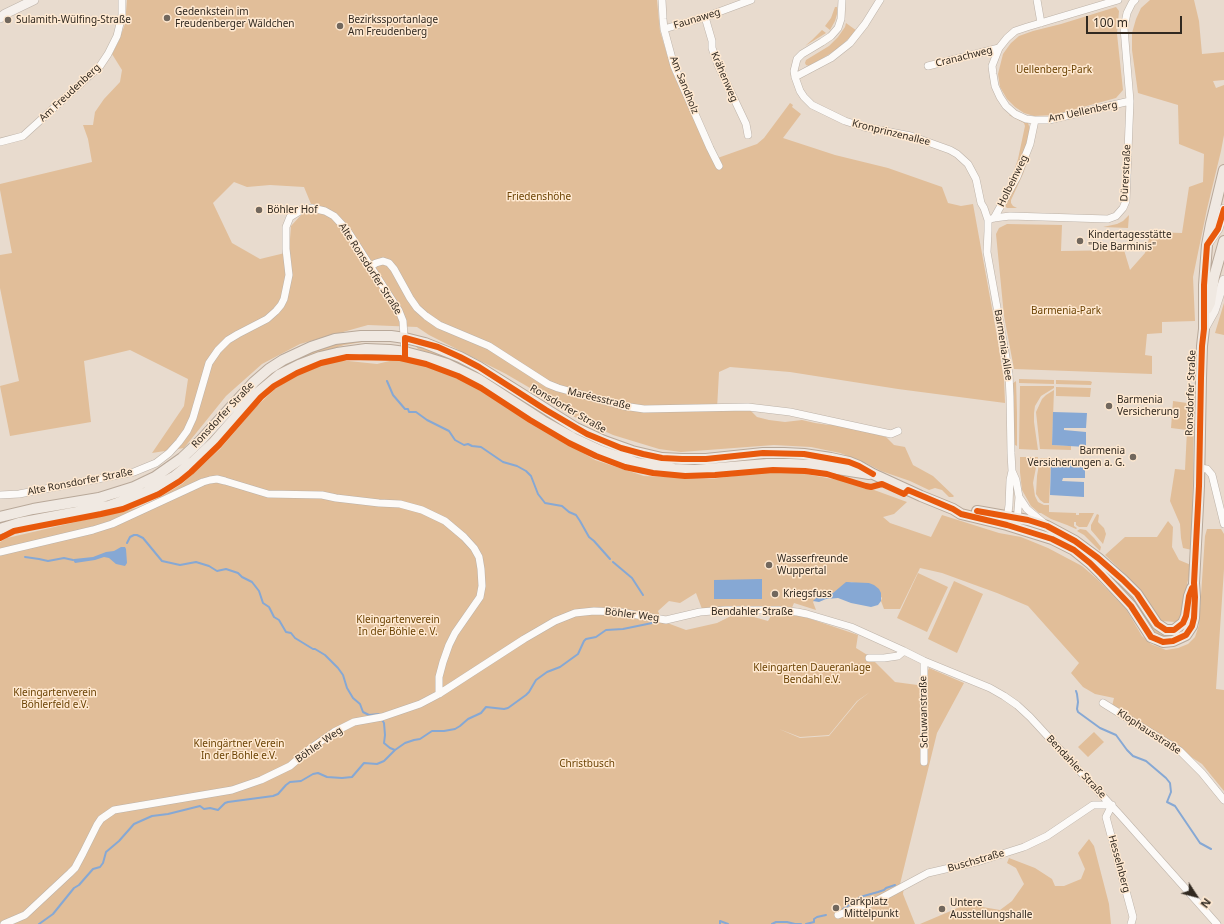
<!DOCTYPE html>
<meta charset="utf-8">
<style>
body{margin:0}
#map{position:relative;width:1224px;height:924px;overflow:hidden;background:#e8dbce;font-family:"Noto Sans",sans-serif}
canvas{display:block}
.north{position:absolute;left:1176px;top:876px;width:40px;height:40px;-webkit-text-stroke:3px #ffe9d1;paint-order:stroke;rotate:126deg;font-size:11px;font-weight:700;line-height:16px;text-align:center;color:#312920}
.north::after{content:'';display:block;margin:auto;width:14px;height:18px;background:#312920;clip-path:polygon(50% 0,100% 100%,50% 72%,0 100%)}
.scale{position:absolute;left:1086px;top:16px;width:96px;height:18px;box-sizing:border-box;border:2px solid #312920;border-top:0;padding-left:5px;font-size:12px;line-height:14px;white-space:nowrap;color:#312920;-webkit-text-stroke:3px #ffe9d1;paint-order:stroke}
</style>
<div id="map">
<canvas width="1224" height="924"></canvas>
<div class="north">N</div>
<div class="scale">100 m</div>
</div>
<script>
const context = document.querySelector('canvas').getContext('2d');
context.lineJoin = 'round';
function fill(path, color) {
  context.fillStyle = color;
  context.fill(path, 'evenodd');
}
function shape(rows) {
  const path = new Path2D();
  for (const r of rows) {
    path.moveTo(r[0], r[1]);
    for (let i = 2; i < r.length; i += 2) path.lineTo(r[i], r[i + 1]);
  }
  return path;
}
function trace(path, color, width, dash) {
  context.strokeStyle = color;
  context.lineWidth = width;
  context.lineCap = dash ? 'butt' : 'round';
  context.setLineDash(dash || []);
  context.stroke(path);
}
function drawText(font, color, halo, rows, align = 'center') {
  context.font = font + ' "Noto Sans",sans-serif';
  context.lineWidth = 3;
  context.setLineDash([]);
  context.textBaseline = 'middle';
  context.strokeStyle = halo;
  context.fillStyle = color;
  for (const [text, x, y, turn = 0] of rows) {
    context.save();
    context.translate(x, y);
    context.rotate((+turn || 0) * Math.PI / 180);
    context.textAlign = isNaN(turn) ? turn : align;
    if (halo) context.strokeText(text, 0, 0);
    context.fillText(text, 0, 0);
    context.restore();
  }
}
fill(shape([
 [127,0,657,0,660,31,672,71,712,160,757,144,764,138,790,103,793,105,792,107,801,114,783,138,835,155,888,168,942,187,948,203,961,206,973,204,997,336,1004,380,1005,403,898,389,790,372,730,367,719,372,717,409,751,411,757,417,769,420,785,422,802,420,815,423,829,425,840,424,886,437,894,445,905,447,913,465,933,476,954,496,953,497,949,497,942,490,935,488,929,490,910,481,881,471,864,462,840,453,811,447,774,445,681,452,659,449,613,435,568,414,566,409,506,374,429,335,417,327,368,325,300,344,262,364,226,396,184,448,152,453,184,406,188,379,130,350,84,361,91,422,10,436,0,386,19,381,0,288,0,255,12,253,0,190,0,184,92,162,88,139,83,125,93,125,95,112,104,99,120,82,122,70,112,54,119,40,125,24],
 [234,182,247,187,270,185,304,187,311,204,291,226,289,252,260,259,232,243,213,203],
 [1150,0,1194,0,1199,21,1202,54,1224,52,1224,80,1213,81,1216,88,1224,85,1224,135,1221,151,1207,209,1193,277,1195,321,1162,322,1162,333,1147,334,1145,355,1152,356,1152,374,1014,369,1004,316,996,234,999,228,1007,224,1062,225,1061,251,1124,250,1130,270,1145,253,1151,232,1182,233,1189,187,1203,182,1204,154,1179,144,1178,105,1138,93,1132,50,1132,33,1136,19,1141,8],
 [835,7,837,7,837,14,835,21,830,30,825,26,831,18],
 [1116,7,1119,11,1117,34,1123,90,1116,98,1054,115,1034,116,1024,113,1015,107,1007,99,1000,87,998,74,1003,54,1008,47,1011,43,1019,36,1033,31,1061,24],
 [846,23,857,31,836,50,813,64,809,66,806,65,805,63,806,60,829,46,838,37,845,27],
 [822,30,826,33,805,46,812,40],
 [1012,114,1028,123,1030,129,1022,161,1004,196,1003,195,1013,174,1018,159,1025,126,1024,123,1009,115],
 [1031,150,1023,174,1011,200,1011,203,1013,206,1017,208,1007,208,1004,205],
 [1129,215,1128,228,1103,227,1117,224,1123,221],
 [1224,303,1224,335,1215,333],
 [356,340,385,340,397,342,362,342,344,345,307,357,213,437,184,465,143,490,110,501,0,525,0,522,151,483,247,394,279,367,302,355,332,345],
 [414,344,455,359,631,456,770,457,818,460,701,466,650,462,592,443,434,355,418,349],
 [398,359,419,361,453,372,486,392,537,426,595,460,644,476,711,479,783,470,855,483,907,502,894,514,883,517,890,523,931,537,942,515,999,533,1021,537,1048,548,1082,566,1097,579,1126,609,1142,636,1151,644,1166,650,1178,648,1188,644,1195,637,1199,625,1205,536,1207,529,1221,529,1224,534,1224,569,1216,689,1224,690,1224,791,1202,764,1112,706,1114,698,1095,694,1083,687,1071,673,1079,663,1028,606,997,593,942,573,920,568,900,609,884,609,881,601,882,598,869,583,855,583,851,582,833,593,817,597,813,602,816,610,794,603,791,610,702,609,696,593,680,603,669,601,658,611,662,621,686,630,717,623,731,616,754,617,768,621,771,616,802,616,858,635,856,648,869,656,895,682,925,686,925,678,929,668,964,683,937,733,900,884,904,886,903,894,915,924,0,924,0,542,7,538,145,506,182,484,220,449,256,407,275,389,293,377,314,366,339,360,377,364],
 [870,692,858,701,829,736,800,738,779,729,800,737,829,735,857,701],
 [1019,379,1054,380,1054,384,1019,383],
 [1056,380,1090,381,1092,382,1091,385,1056,384],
 [1016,381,1017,413,1017,446,1013,444,1012,384],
 [1020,386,1054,386,1054,388,1041,396,1035,406,1034,413,1034,422,1038,450,1019,449],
 [1056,387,1091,388,1090,397,1056,396],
 [1054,390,1052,445,1071,446,1071,450,1040,449,1036,412,1042,399,1046,395],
 [1173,401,1194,404,1192,550,1183,548,1181,538,1180,524,1170,501,1175,469,1185,470,1187,430,1171,428],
 [1020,457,1038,457,1033,483,1035,496,1038,502,1044,505,1049,505,1049,512,1076,513,1076,515,1079,515,1079,513,1094,513,1087,527,1079,527,1076,525,1076,522,1074,522,1074,526,1077,528,1076,529,1067,525,1051,519,1041,513,1039,513,1031,506,1022,490,1020,472],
 [1040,458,1084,460,1084,463,1051,462,1049,503,1044,503,1040,500,1036,494,1037,476],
 [1097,514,1099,515,1098,522,1104,528,1106,534,1103,544,1091,530,1091,525],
 [1168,521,1173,527,1172,547,1179,560,1191,565,1180,620,1176,622,1161,621,1126,575,1105,555,1125,537,1157,537],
 [1026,523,1041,528,1090,556,1132,595,1156,629,1161,634,1168,635,1175,635,1182,631,1186,625,1185,631,1167,638,1157,635,1150,627,1126,593,1095,564,1026,527],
 [1080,529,1086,530,1094,538,1101,547,1100,551,1084,535,1077,531],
 [918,573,948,587,927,632,897,618],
 [954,581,983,594,957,653,928,639],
 [1094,732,1104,742,1088,757,1078,747],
 [1089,839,1094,846,1109,904,1111,924,920,924,953,910,965,904,1000,910,1012,901,1024,884,1016,868,1007,863,1009,858,1035,868,1052,879,1055,886,1064,886,1081,879,1085,869,1078,853]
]), '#e1be99');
fill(shape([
 [1053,412,1087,413,1086,428,1064,428,1064,430,1086,432,1086,447,1052,445],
 [1051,462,1085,464,1085,478,1063,478,1062,481,1084,482,1084,497,1050,495],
 [121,547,125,547,126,549,127,563,125,566,116,564,109,558,104,557,95,560,75,563,73,560,74,559,93,557,106,552,114,551],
 [762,579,762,599,714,599,714,580],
 [846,582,869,583,874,585,879,589,881,593,881,601,878,605,871,607,851,603,838,598,826,599,819,602,813,601,817,597,833,593]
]), '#86a8d4');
trace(shape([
 [387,381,393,395,405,409,408,409,409,412,416,412,427,420,449,431,455,440,464,445,468,444,472,446,481,447,503,462,517,466,526,471,531,476,538,494,545,503,562,506,569,512,576,515,580,521,589,537,594,541,610,559],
 [127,543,130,537,134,535,137,535,143,538,162,561,180,565,196,562,209,566,217,571,226,569,238,573,242,577,252,582,259,591,263,603,269,607,274,617,279,620,286,632,291,633,295,638,313,649,315,649,325,655,338,668,343,675,347,688,353,698,360,704,363,712,369,715,379,714],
 [25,557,39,559,48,561,64,558,73,560],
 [613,562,632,578,643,595],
 [1076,691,1077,694,1078,702,1077,709,1078,712,1100,728,1116,735,1127,750,1133,756,1146,761,1166,778,1170,783,1171,792,1167,802,1175,806,1200,843,1211,849],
 [382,720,384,723,385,735,384,743,390,748,395,750],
 [843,909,857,900,860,897,878,892,884,890,886,888,895,885],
 [39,924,53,914,74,888,79,885,93,869,100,867,103,863,106,852,119,841,134,824,152,816,168,814,200,806,204,809,210,808,218,810,225,803,228,802,273,796,278,794,286,785,290,782,301,781,313,774,318,773,327,777,342,778,352,777,364,763,377,764,384,761,395,750,405,743,414,740,420,739,432,731,444,731,455,729,460,726,468,719,481,713,486,707,504,709,508,708,526,695,529,692,536,680,547,672,560,667,578,654,584,641,586,639,596,637,606,630,623,629,657,622],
 [720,924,720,921,728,924],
 [772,924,776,922,787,922,795,924,801,924],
 [806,924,814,922,814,919,817,917,826,915]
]), '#86a8d4', 2);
const street = shape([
 [662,0,663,19,664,29,674,66,710,148,719,166],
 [842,0,841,19,838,28,831,36,822,42,802,54,797,59,794,71,795,77,800,91,804,97,812,105,845,121,864,127,911,136,950,150,957,154,968,164,976,179,981,203,984,208,988,220,988,231,987,252,1009,374,1010,397,1011,453,1012,471,1016,480,1019,497,1017,522],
 [1037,0,1041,23],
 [1118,0,1027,27,1015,31,1007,38,999,48,992,66,993,74,995,86,1000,97,1006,106,1015,114,1026,119,1035,120,1049,120,1130,101],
 [705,17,712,41,712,48,718,65,746,124,748,135],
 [664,29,705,17,751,0],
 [928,66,999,48],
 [795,77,831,58,850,43,865,24,880,0],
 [0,142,23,136,100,66,108,54,117,36,122,15,122,0],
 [994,218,1017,177,1030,144,1035,120],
 [988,220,994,218,1010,216,1108,219,1116,216,1123,208,1126,201,1130,101,1124,28,1127,13,1132,3,1135,0],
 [371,266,376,263,383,261,389,263,394,269,410,298,417,308,426,316,439,325,489,346,548,384,558,388,623,406,644,409,748,407,790,412,891,434,898,431],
 [1199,468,1207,469,1212,475,1224,524],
 [0,495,19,494,134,472,156,463,169,453,179,442,187,431,193,418,209,363,218,350,228,340,238,334,267,319,276,311,281,305,284,299,289,275,286,249,286,227,290,217,303,209,312,208,325,211,334,216,347,230,399,311,403,321,405,352],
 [1019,497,1027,509,1045,524],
 [1007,520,1009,505,1010,480,1012,471],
 [0,552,93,530,112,524,203,482,210,480,217,479,225,481,268,494,322,495,336,498,379,503,400,504,422,510,445,521,464,537,474,548,479,557,481,569,482,586,480,597,455,633,449,645,443,662,439,677,439,694],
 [869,658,884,658,898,656,904,651],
 [924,661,924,762],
 [1103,703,1153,734,1180,751,1202,773,1224,800],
 [1112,805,1106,817,1133,917,1131,924],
 [838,915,874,902,928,873,980,861,1024,847,1047,836,1093,805,1112,805],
 [4,924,25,915,70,873,75,868,83,853,97,825,101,819,114,810,232,790,261,780,290,766,311,748,334,732,354,722,382,717,420,704,439,694,524,639,555,621,575,613,594,611,620,612,666,620,700,612,725,610,779,610,797,612,807,614,851,627,904,651,924,661,990,688,1004,696,1017,705,1030,717,1121,816,1217,924]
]);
const secondary = shape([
 [0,18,5,14,34,0],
 [1207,245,1218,229,1224,209],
 [1204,329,1214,311,1224,280]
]);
const primary = shape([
 [1207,309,1210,303,1214,277,1224,241],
 [977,511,1028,520,1047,526,1075,541,1098,558,1123,580,1137,594,1157,624,1166,630,1174,630,1183,623,1186,616,1189,596,1192,588],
 [0,517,33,509,99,498,134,487,155,477,182,458,200,441,254,382,269,369,283,360,311,347,335,339,361,336,391,336,405,338,425,343,460,357,479,367,576,428,604,441,632,451,662,458,682,459,706,459,763,453,784,453,804,454,831,458,849,462,859,466,873,474,921,496,953,509,961,514,1007,525,1052,539,1074,550,1090,563,1101,574,1131,606,1151,637,1156,639,1163,642,1173,641,1186,635,1192,626,1194,618,1195,597,1194,583,1199,486,1201,378,1202,346,1204,329,1204,285,1207,245,1211,224,1224,170],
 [0,529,19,523,109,506,145,493,175,476,194,461,213,443,255,395,279,375,299,365,320,357,337,353,366,349,390,350,405,352,428,358,447,364,478,379,543,421,575,439,601,451,637,463,674,469,695,470,767,464,790,464,812,465,869,474]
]);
trace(street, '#bcb2a8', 8);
trace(secondary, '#bcb2a8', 10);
trace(primary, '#b8a899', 12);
trace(street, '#fcfaf8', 7);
trace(secondary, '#f6f1ed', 9);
trace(primary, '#f0e9e2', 10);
trace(shape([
 [405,358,405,338,438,347,460,357,479,367,546,410,587,434,621,448,643,454,662,458,682,459,706,459,763,453,804,454,849,462,859,466,873,474],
 [977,511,1028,520,1047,526,1075,541,1098,558,1123,580,1137,594,1157,624,1166,630,1174,630,1183,623,1186,616,1189,596,1192,588],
 [0,538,14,531,29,528,101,514,123,509,159,494,180,481,191,472,219,445,261,397,274,386,297,373,321,363,347,357,400,358,426,364,458,376,481,388,530,420,569,443,596,456,625,467,653,473,685,476,715,475,773,470,805,471,827,474,866,486,871,487,882,484,904,494,908,490,953,509,961,514,1007,525,1052,539,1074,550,1090,563,1101,574,1131,606,1151,637,1156,639,1163,642,1173,641,1186,635,1192,626,1194,618,1195,597,1194,583,1199,486,1201,378,1202,346,1204,329,1204,285,1207,245,1218,229,1224,209]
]), '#e8590c', 6);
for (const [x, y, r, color] of [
 [167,18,4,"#71675d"],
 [8,20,4,"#71675d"],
 [340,26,4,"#71675d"],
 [259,210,4,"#71675d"],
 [1080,241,4,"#71675d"],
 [1109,406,4,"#71675d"],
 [1133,457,4,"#71675d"],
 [769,565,4,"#71675d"],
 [775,594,4,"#71675d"],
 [836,908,4,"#71675d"],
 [942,909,4,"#71675d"]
]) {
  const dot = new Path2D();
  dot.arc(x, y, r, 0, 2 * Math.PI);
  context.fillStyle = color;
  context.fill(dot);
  trace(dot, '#ffe9d1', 1.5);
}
drawText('10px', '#312920', '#ffe9d1', [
 ["Gedenkstein im",175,12],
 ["Freudenberger Wäldchen",175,24],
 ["Sulamith-Wülfing-Straße",16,20],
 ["Bezirkssportanlage",348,20],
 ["Am Freudenberg",348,32],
 ["Böhler Hof",267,210],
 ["Kindertagesstätte",1088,235],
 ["\"Die Barminis\"",1088,247],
 ["Barmenia",1117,400],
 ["Versicherung",1117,412],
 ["Barmenia",1125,451,"right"],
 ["Versicherungen a. G.",1125,463,"right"],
 ["Wasserfreunde",777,559],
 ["Wuppertal",777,571],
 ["Kriegsfuss",783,594],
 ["Parkplatz",844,902],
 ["Mittelpunkt",844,914],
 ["Untere",950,903],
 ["Ausstellungshalle",950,915]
], 'left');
drawText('10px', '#312920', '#ffe9d1', [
 ["Faunaweg",697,19,-17],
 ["Cranachweg",964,57,-14],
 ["Krähenweg",724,77,67],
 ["Am Sandholz",684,85,68],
 ["Am Freudenberg",70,93,-43],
 ["Am Uellenberg",1083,112,-12],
 ["Kronprinzenallee",891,133,14],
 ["Dürerstraße",1126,173,-87],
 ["Holbeinweg",1013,181,-64],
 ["Alte Ronsdorfer Straße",370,269,57],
 ["Barmenia-Allee",1003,345,81],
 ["Ronsdorfer Straße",1191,393,-88],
 ["Maréesstraße",599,399,14],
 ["Ronsdorfer Straße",568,409,30],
 ["Ronsdorfer Straße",223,415,-47],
 ["Alte Ronsdorfer Straße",80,482,-11],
 ["Bendahler Straße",752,612],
 ["Böhler Weg",632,615,7],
 ["Schuwanstraße",924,712,-91],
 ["Klophausstraße",1149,732,33],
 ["Böhler Weg",319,745,-35],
 ["Bendahler Straße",1076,767,47],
 ["Buschstraße",976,861,-16],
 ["Hesselnberg",1119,864,75]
]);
drawText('10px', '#6c4304', '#ffe9d1', [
 ["Uellenberg-Park",1054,70],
 ["Friedenshöhe",539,197],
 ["Barmenia-Park",1066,311],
 ["Kleingartenverein",398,620],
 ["In der Böhle e. V.",398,632],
 ["Kleingarten Daueranlage",812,668],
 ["Bendahl e.V.",812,680],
 ["Kleingartenverein",55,693],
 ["Böhlerfeld e.V.",55,705],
 ["Kleingärtner Verein",239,744],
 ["In der Böhle e.V.",239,756],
 ["Christbusch",587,764]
]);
</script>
